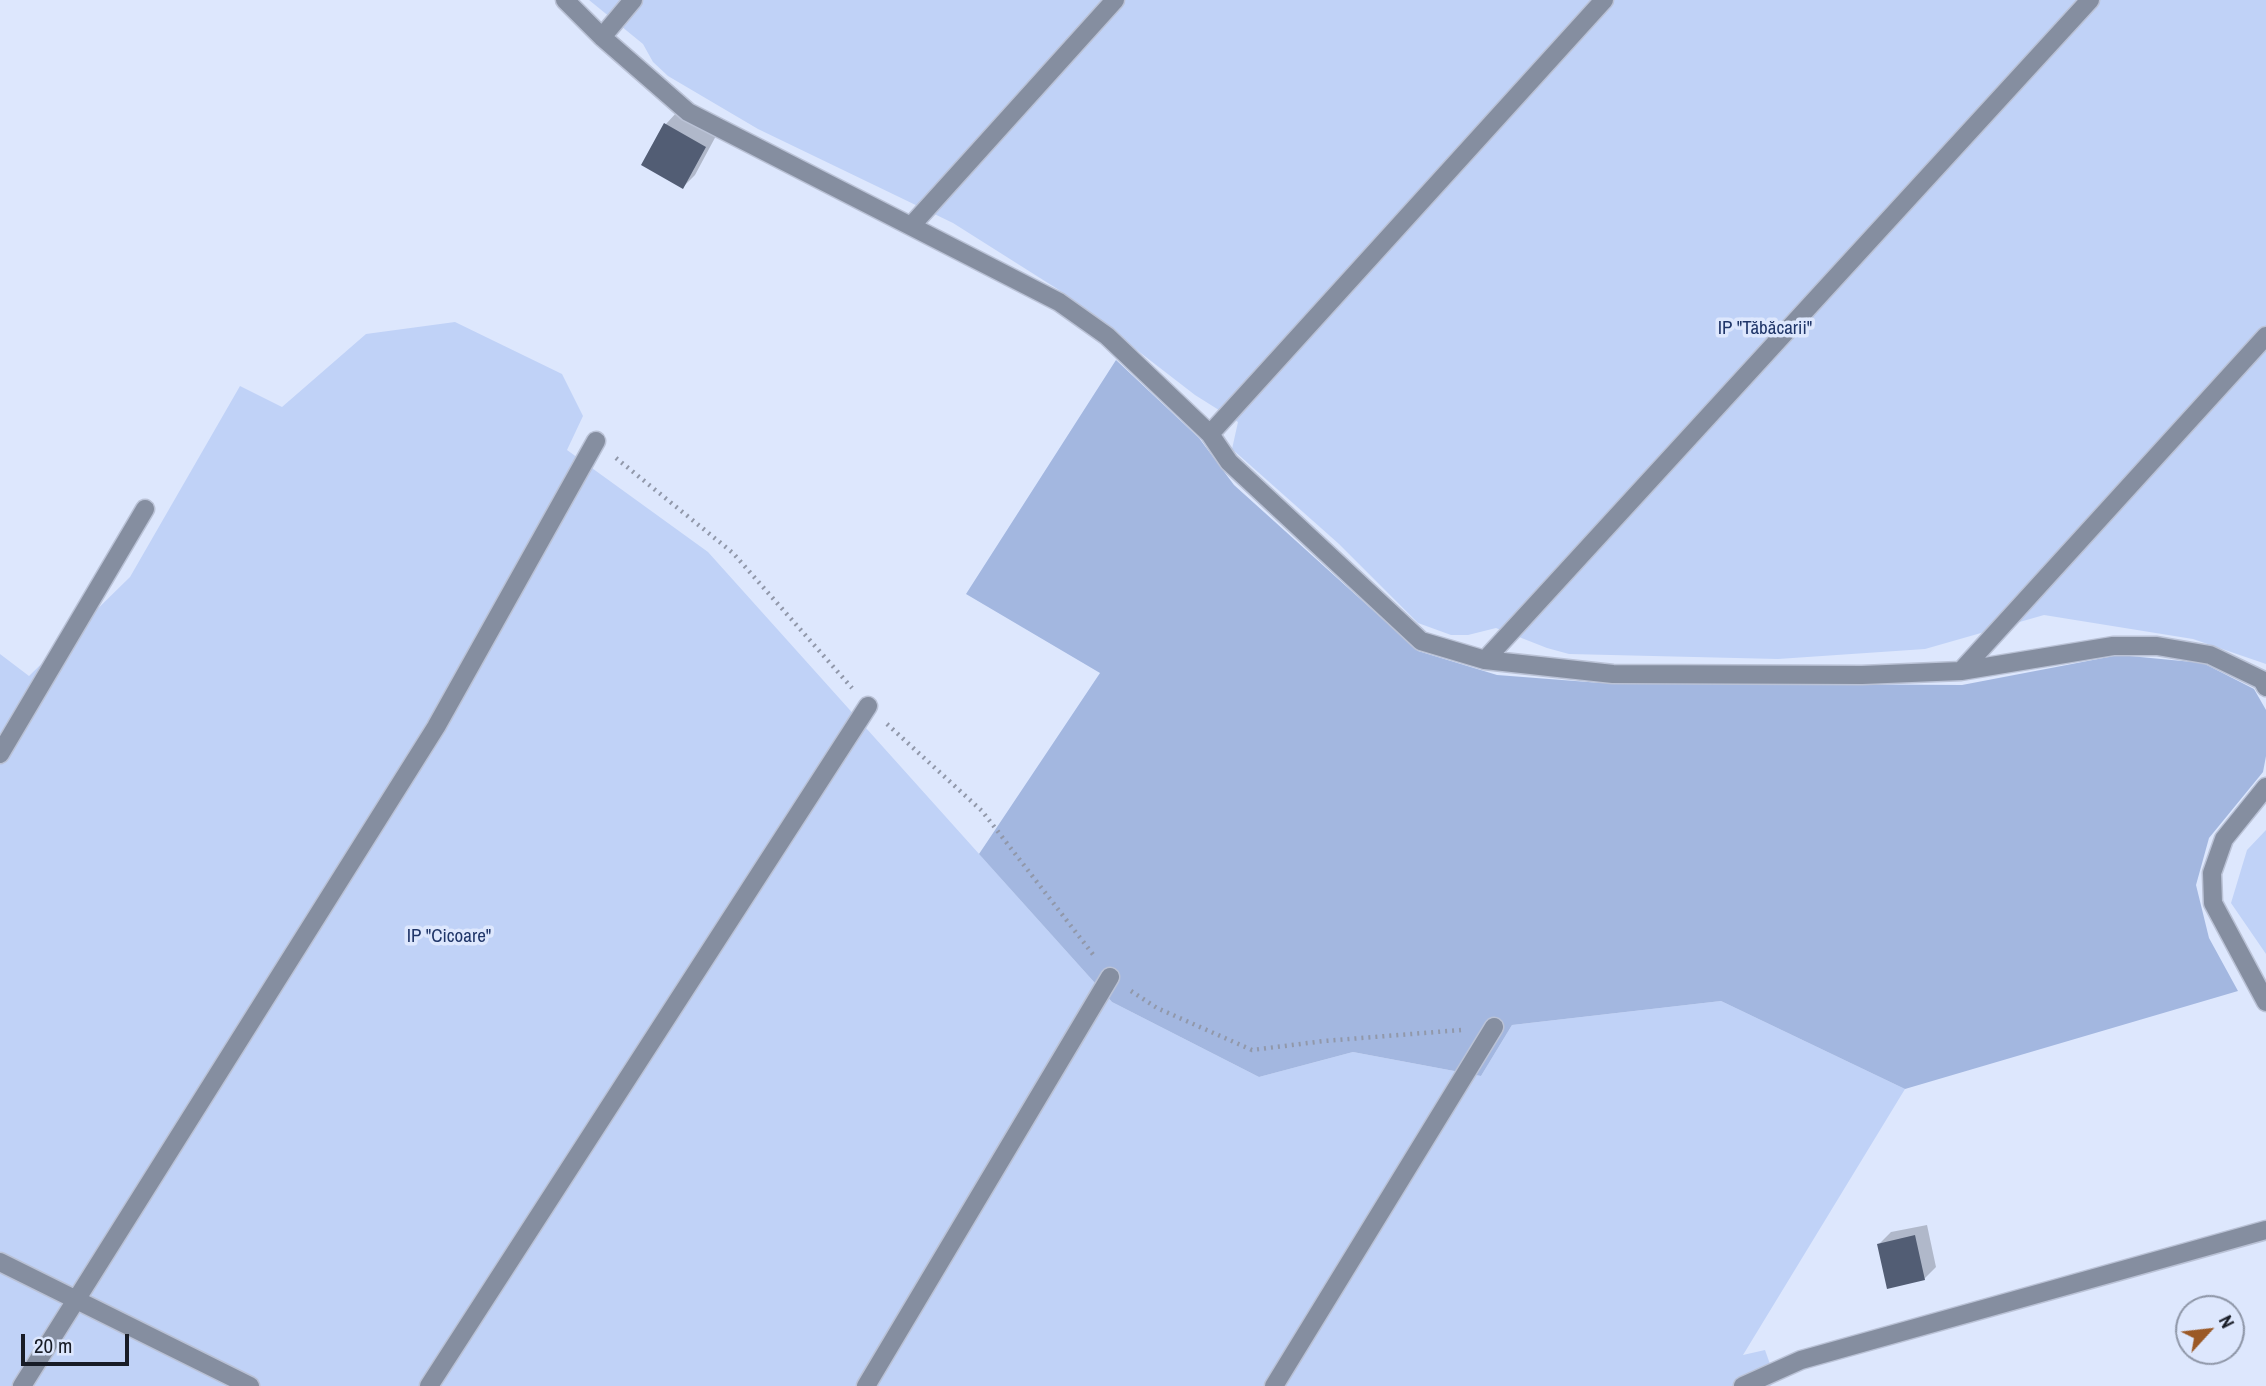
<!DOCTYPE html>
<meta charset="utf-8">
<style>
body{margin:0}
#map{position:relative;width:2266px;height:1386px;overflow:hidden;background:#dde7fd;font-family:"Archivo Narrow",sans-serif}
canvas{display:block}
.north{position:absolute;left:2175px;top:1295px;width:70px;height:70px;box-sizing:border-box;background:#dde7fd;border:2px solid #8e96a7;border-radius:50%;rotate:63deg;font-size:19px;font-weight:700;line-height:28px;text-align:center;color:#181c26}
.north::after{content:'';display:block;margin:auto;width:24px;height:32px;background:#9b5926;clip-path:polygon(50% 0,100% 100%,50% 72%,0 100%)}
.scale{position:absolute;left:21px;top:1334px;width:108px;height:32px;box-sizing:border-box;border:4px solid #181c26;border-top:0;padding-left:9px;font-size:21px;line-height:24px;white-space:nowrap;color:#181c26;-webkit-text-stroke:5px #dde7fd;paint-order:stroke}
</style>
<div id="map">
<canvas width="2266" height="1386"></canvas>
<div class="north">N</div>
<div class="scale">20 m</div>
</div>
<script>
const context = document.querySelector('canvas').getContext('2d');
context.lineJoin = 'round';
function fill(path, color) {
  context.fillStyle = color;
  context.fill(path, 'evenodd');
}
function shape(rows) {
  const path = new Path2D();
  for (const r of rows) {
    path.moveTo(r[0], r[1]);
    for (let i = 2; i < r.length; i += 2) path.lineTo(r[i], r[i + 1]);
  }
  return path;
}
function trace(path, color, width, dash) {
  context.strokeStyle = color;
  context.lineWidth = width;
  context.lineCap = dash ? 'butt' : 'round';
  context.setLineDash(dash || []);
  context.stroke(path);
}
function drawText(font, color, halo, rows, align = 'center') {
  context.font = font + ' "Archivo Narrow",sans-serif';
  context.lineWidth = 7;
  context.setLineDash([]);
  context.textBaseline = 'middle';
  context.strokeStyle = halo;
  context.fillStyle = color;
  for (const [text, x, y, turn = 0] of rows) {
    context.save();
    context.translate(x, y);
    context.rotate((+turn || 0) * Math.PI / 180);
    context.textAlign = isNaN(turn) ? turn : align;
    if (halo) context.strokeText(text, 0, 0);
    context.fillText(text, 0, 0);
    context.restore();
  }
}
fill(shape([
 [589,0,2266,0,2266,664,2193,639,2044,615,1925,649,1778,659,1569,654,1547,648,1496,628,1468,635,1451,635,1418,623,1339,544,1232,449,1238,422,1195,395,1059,290,953,223,758,129,668,76,653,62,643,44],
 [455,322,562,374,583,416,567,450,708,552,1112,1002,1259,1077,1353,1052,1481,1076,1512,1025,1721,1001,1905,1089,1743,1355,1765,1350,1776,1381,1770,1386,0,1386,0,654,29,676,130,577,240,386,282,407,366,334],
 [2266,830,2266,954,2231,903,2247,850]
]), '#c0d2f7');
fill(shape([
 [1116,360,1199,438,1234,485,1418,651,1497,675,1601,683,1962,685,2119,655,2203,663,2254,689,2266,710,2266,756,2263,772,2209,838,2196,885,2209,938,2238,991,1905,1089,1721,1001,1512,1025,1481,1076,1353,1052,1259,1077,1112,1002,979,854,1100,673,966,594]
]), '#a3b7e0');
fill(shape([
 [677,112,717,134,695,175,683,187,643,164,666,124],
 [1927,1225,1936,1267,1924,1279,1879,1244,1891,1232]
]), '#0003');
fill(shape([
 [664,123,706,147,683,189,641,165],
 [1915,1235,1925,1280,1887,1289,1877,1244]
]), '#525d74');
const minor = shape([
 [565,0,602,37,688,112,1059,302,1107,336,1210,434,1229,462,1421,641,1485,660,1613,674,1862,675,1961,671,2113,646,2157,646,2210,655,2262,680,2266,687],
 [602,37,633,0],
 [911,226,1115,0],
 [1210,434,1604,0],
 [1485,660,2090,0],
 [1961,671,2266,336],
 [0,754,145,509],
 [2266,787,2224,839,2212,873,2213,903,2266,1002],
 [0,1262,250,1386],
 [22,1386,436,727,596,441],
 [429,1386,868,706],
 [866,1386,1110,977],
 [1274,1386,1494,1027],
 [1743,1386,1801,1360,2266,1230]
]);
trace(minor, '#bac2d6', 21);
trace(shape([
 [616,458,733,553,852,688],
 [887,724,982,811,1095,957],
 [1131,991,1157,1008,1252,1050,1324,1041,1461,1030]
]), '#9198aa', 4.5, [2, 5]);
trace(minor, '#858ea0', 18);
drawText('19px', '#203669', '#dde7fd', [
 ["IP \"Tăbăcarii\"",1765,329],
 ["IP \"Cicoare\"",449,937]
]);
</script>
